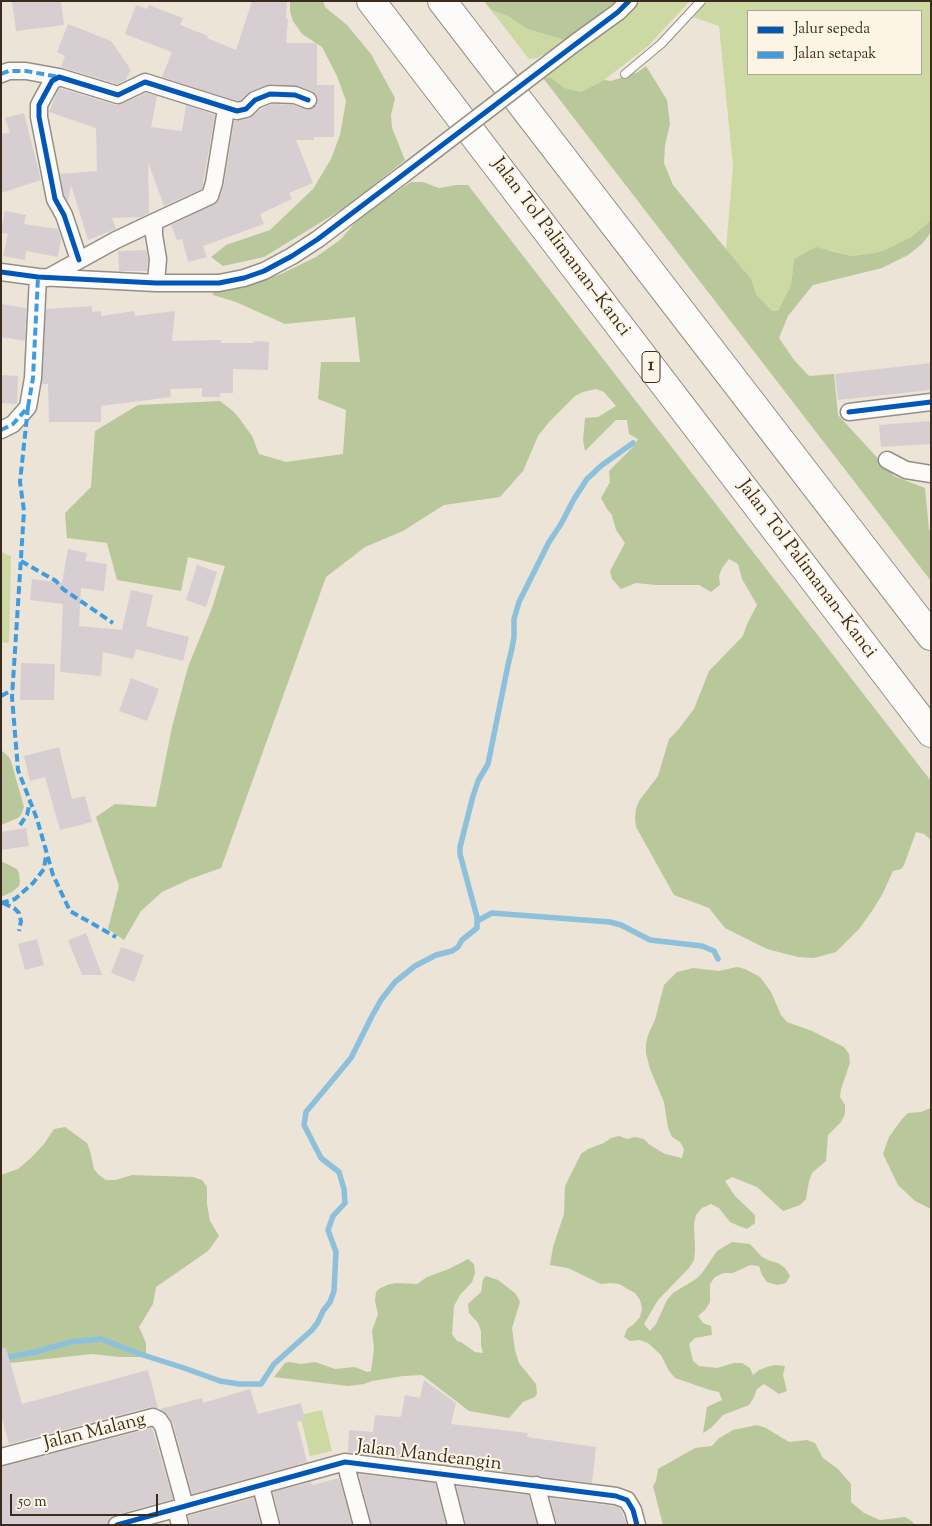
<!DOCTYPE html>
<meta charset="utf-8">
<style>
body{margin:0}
#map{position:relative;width:932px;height:1526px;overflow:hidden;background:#ece4d6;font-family:"Sorts Mill Goudy",serif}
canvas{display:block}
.frame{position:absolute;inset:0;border:2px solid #3b2a1e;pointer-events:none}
.legend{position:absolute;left:747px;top:10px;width:175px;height:65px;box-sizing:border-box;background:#fcf5e5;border:1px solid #afa495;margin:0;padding:6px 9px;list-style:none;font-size:15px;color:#3b2a1e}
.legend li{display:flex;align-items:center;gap:10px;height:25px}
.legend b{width:25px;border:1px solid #afa495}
.scale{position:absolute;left:10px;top:1494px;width:148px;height:22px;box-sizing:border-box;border:2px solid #3b2a1e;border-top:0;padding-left:6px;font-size:15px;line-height:18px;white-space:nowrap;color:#3b2a1e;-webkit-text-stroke:4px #fcf5e5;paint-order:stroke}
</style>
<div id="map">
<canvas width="932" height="1526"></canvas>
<div class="frame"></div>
<ul class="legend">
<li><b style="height:6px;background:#0057b8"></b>Jalur sepeda</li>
<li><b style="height:6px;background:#3f9ce0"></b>Jalan setapak</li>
</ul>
<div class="scale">50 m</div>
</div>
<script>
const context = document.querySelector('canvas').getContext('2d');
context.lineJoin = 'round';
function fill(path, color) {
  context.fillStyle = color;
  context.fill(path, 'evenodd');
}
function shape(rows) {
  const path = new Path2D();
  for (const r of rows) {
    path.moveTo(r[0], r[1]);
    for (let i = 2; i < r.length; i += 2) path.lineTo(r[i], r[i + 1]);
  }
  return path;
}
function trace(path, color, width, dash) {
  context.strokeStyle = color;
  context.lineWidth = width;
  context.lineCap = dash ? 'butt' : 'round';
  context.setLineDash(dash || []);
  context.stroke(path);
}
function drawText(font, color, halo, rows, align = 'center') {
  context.font = font + ' "Sorts Mill Goudy",serif';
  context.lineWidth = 4;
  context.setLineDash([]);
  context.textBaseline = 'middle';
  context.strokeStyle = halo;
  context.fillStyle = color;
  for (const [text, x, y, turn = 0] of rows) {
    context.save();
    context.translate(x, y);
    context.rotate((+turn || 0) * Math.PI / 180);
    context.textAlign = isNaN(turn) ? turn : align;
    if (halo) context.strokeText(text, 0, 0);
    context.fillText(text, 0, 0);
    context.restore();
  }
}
fill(shape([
 [639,1,690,1,647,47,604,80,581,92,565,88,551,78,543,78,605,31],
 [706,1,931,1,931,220,911,237,885,250,874,253,852,256,831,250,794,259,791,285,778,311,772,311,756,294,750,279,726,249,733,166,719,26,693,17],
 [748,11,921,11,921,74,748,74],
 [491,10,508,16,527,29,568,41,537,58,529,59],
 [1,552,11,556,9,643,1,642],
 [322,1410,332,1451,310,1456,300,1415]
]), '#cdd9a2');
fill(shape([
 [290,1,323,1,325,7,347,25,371,54,395,98,391,115,392,128,405,160,349,205,264,257,223,266,211,257,226,245,270,230,313,189,331,159,340,135,346,101,337,76,322,47,302,34,293,21,290,11],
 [484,1,622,1,568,41,527,29,508,16,491,10],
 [646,66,667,100,670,124,665,145,664,163,673,185,751,279,756,294,772,311,778,311,791,285,794,259,816,247,852,256,874,253,885,250,911,237,931,220,931,232,922,244,908,255,882,268,813,285,788,316,779,338,794,360,809,376,834,374,838,415,894,476,925,488,929,530,931,530,931,581,543,78,551,78,565,88,581,92,604,80,611,81,638,72],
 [411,182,423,182,439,188,457,185,468,185,931,781,931,840,924,834,916,832,904,865,901,869,893,871,882,895,872,911,859,929,836,952,814,958,798,957,767,949,725,928,709,908,674,895,636,827,635,818,636,809,639,801,658,776,669,739,678,730,694,709,709,671,743,636,747,624,757,605,742,579,738,564,729,559,722,568,719,576,720,585,711,592,699,585,656,585,636,583,621,589,612,579,610,571,625,543,616,530,612,515,607,509,601,498,610,482,609,471,633,447,638,439,629,434,627,420,616,420,585,451,583,440,585,418,598,417,616,406,604,392,596,389,583,392,575,396,549,422,538,436,523,471,500,497,444,505,403,531,365,547,326,577,221,868,190,879,162,892,141,911,124,940,108,929,119,886,96,817,115,804,156,807,172,727,188,667,212,608,225,566,188,557,181,591,117,580,107,543,67,538,65,513,91,487,95,431,138,405,220,401,233,411,239,418,252,436,259,454,286,462,343,454,346,410,318,399,321,362,360,362,355,317,285,324,236,302,213,295,212,289,249,284,281,274,316,257,340,240,361,216],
 [1,750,9,757,11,761,24,807,21,815,18,818,1,825],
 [1,861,17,869,19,873,20,882,19,886,12,892,1,897],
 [737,967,745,969,760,977,771,992,781,1015,787,1022,812,1031,844,1047,849,1054,850,1063,841,1089,840,1097,845,1105,845,1114,841,1122,828,1135,826,1161,812,1173,809,1181,806,1199,800,1205,783,1211,757,1187,732,1177,725,1181,735,1196,755,1215,755,1223,747,1229,739,1226,730,1222,719,1208,711,1204,702,1208,696,1215,694,1224,695,1251,694,1260,689,1268,658,1300,644,1324,650,1331,656,1324,667,1300,673,1293,696,1279,702,1273,717,1251,732,1242,750,1244,762,1257,770,1261,778,1263,785,1268,790,1276,786,1283,777,1285,767,1282,762,1275,759,1266,750,1265,733,1273,724,1273,715,1277,710,1284,710,1302,705,1310,698,1316,703,1323,711,1326,712,1335,695,1338,689,1344,693,1361,699,1366,717,1368,734,1363,742,1363,750,1368,753,1375,759,1370,767,1367,775,1365,785,1366,783,1375,787,1391,779,1394,764,1384,757,1389,754,1397,749,1405,723,1415,711,1428,703,1433,707,1407,722,1400,719,1392,710,1390,675,1378,669,1371,661,1355,648,1343,639,1340,630,1341,624,1337,627,1329,634,1324,640,1317,642,1309,640,1300,635,1293,619,1284,610,1283,601,1284,568,1268,550,1265,553,1247,564,1214,565,1186,581,1154,588,1149,604,1143,611,1138,619,1136,627,1139,635,1137,644,1139,650,1145,665,1154,682,1158,684,1149,680,1142,672,1137,668,1128,664,1102,650,1069,646,1053,646,1044,648,1035,655,1020,664,985,677,972,693,968,719,971],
 [931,1108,931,1209,915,1201,898,1185,883,1154,889,1137,902,1119,908,1113,921,1112],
 [65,1127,87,1143,90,1151,94,1169,99,1175,106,1180,116,1180,132,1175,193,1177,202,1180,207,1187,207,1204,210,1221,219,1236,208,1251,156,1287,153,1304,139,1327,146,1343,146,1352,144,1357,119,1357,92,1354,1,1364,1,1175,18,1169,32,1157,44,1144,54,1129],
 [468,1259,474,1264,475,1273,472,1282,460,1295,454,1306,452,1334,457,1341,461,1342,475,1352,483,1353,481,1345,481,1331,478,1323,469,1313,468,1304,481,1292,483,1279,486,1276,498,1280,516,1294,520,1302,512,1328,515,1350,519,1363,536,1384,537,1393,535,1397,523,1402,509,1418,469,1411,422,1375,403,1376,372,1381,364,1384,348,1386,274,1377,285,1363,289,1362,301,1364,315,1362,335,1369,355,1367,367,1372,371,1371,374,1349,372,1331,378,1314,375,1301,376,1292,379,1289,387,1285,395,1283,417,1284,427,1277,449,1269],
 [757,1425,766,1428,789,1442,807,1440,815,1443,823,1458,838,1469,851,1484,851,1502,864,1513,880,1520,905,1517,913,1522,914,1525,663,1525,653,1486,656,1481,658,1469,695,1448,712,1446,718,1439,733,1430]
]), '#b8c89a');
trace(shape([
 [477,921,492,913,610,922,621,925,650,940,702,946,714,951,718,959],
 [3,1358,36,1352,70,1342,101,1339,140,1354,184,1368,220,1381,239,1384,261,1384,274,1364,312,1330,318,1322,323,1311,330,1302,334,1291,336,1252,328,1230,333,1216,345,1203,344,1189,339,1172,321,1158,304,1125,306,1112,351,1058,372,1016,381,1000,395,982,415,966,436,955,452,951,458,947,462,940,477,928,477,917,460,854,460,847,473,796,478,781,488,764,508,665,512,648,514,637,514,619,519,602,549,542,561,524,574,499,587,479,602,465,633,443]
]), '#8dc0db', 5.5);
fill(shape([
 [12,1,61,1,64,25,16,31],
 [252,1,287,1,286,19,288,19,286,43,317,43,317,85,334,85,334,137,314,137,314,140,296,140,313,183,289,193,292,199,260,214,264,224,203,246,207,257,188,262,182,239,177,240,171,225,218,202,224,185,234,121,249,119,261,109,272,104,293,105,310,110,317,104,318,98,312,91,298,86,270,84,251,91,241,100,237,101,162,77,172,52,125,34,136,5,147,9,149,5,183,18,180,25,208,36,207,38,236,50],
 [68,24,111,41,129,67,130,71,126,80,117,84,61,67,65,56,57,52],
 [59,88,116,105,122,104,146,93,157,96,151,127,182,131,186,105,215,115,202,189,164,206,148,162,149,213,141,217,112,218,116,229,88,240,71,185,68,202,64,196,60,174,97,171,96,128,49,112],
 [24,113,41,180,1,193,1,134,10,133,5,118],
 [5,211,26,215,24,224,58,229,61,239,58,257,26,251,25,260,3,256,8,234,1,233],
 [146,250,148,259,147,271,119,271,118,251],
 [1,304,26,308,25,341,1,337],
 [92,306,92,312,101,311,101,316,134,311,135,316,175,311,172,341,221,340,221,343,254,343,254,341,269,342,268,370,233,369,233,393,220,393,220,397,202,397,202,388,170,389,171,397,101,406,101,422,49,422,48,384,42,384,46,309],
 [931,363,931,390,838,400,835,374],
 [1,375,18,376,17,404,1,403],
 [931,421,931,444,881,447,879,425],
 [68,549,87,553,85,561,107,564,104,591,81,588,79,626,122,630,131,590,153,595,146,626,189,637,183,661,136,649,133,659,103,652,101,676,60,672,63,604,30,600,32,579,62,583],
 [197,565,217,572,206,607,186,600],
 [21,663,55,664,54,700,20,700],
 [131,678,159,689,147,721,119,711],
 [59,747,72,799,85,796,92,822,60,830,45,777,30,781,24,756],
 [26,828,29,846,1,850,1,832],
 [86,933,102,975,82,975,68,940],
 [37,939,44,965,25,970,18,944],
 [121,947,144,955,134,982,111,973],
 [1,1348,6,1348,22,1404,148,1370,158,1408,150,1407,9,1444,1,1415],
 [424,1380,456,1403,451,1424,528,1433,527,1437,596,1447,592,1483,348,1452,349,1430,373,1432,375,1415,401,1417,405,1395,420,1398],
 [250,1389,258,1414,301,1403,305,1420,297,1422,307,1462,192,1494,173,1423,167,1414,160,1409,202,1398,203,1403],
 [152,1428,173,1499,114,1515,110,1518,107,1525,1,1525,1,1467],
 [359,1474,435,1483,446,1525,372,1525],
 [339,1478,352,1525,281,1525,273,1492,311,1482,312,1485],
 [456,1486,528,1495,537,1525,466,1525],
 [254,1498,261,1525,190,1525,188,1516],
 [550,1498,614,1506,620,1508,627,1525,557,1525]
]), '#d7ced2');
const lane = shape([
 [625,74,661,44,701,1]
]);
const street = shape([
 [575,43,618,12,629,1],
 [1,74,9,71,26,71,59,77],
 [154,222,210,196,214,183,226,109],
 [79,260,64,215,55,199,39,117,39,105,52,81,59,77,118,95,145,82,237,111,246,109,255,100,270,94,295,95,308,100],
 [1,272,38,277,156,283,219,283,244,278,264,271,292,256,318,239,404,174],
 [47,278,116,240,154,222,154,235,158,259,156,283],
 [849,412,931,402],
 [1,430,13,424,28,407,33,378,38,277],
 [887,460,906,470,931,474],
 [1,1457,153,1417,159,1420,163,1426,185,1506],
 [345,1462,362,1525],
 [443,1474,456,1525],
 [536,1485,547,1525],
 [261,1486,271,1525],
 [176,1509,180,1525],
 [117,1525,345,1462,616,1496,627,1500,633,1510,637,1525]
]);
const highway = shape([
 [371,1,931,733],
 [442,1,931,636]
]);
trace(lane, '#958e85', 10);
trace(street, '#958e85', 19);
trace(highway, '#958e85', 30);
trace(lane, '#fcfbf9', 8);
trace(street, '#fcfbf9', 16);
trace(highway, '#fcfbf9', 28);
const streetBridge = shape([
 [404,174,575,43]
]);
trace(streetBridge, '#958e85', 19, []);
trace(streetBridge, '#fcfbf9', 16);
trace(shape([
 [1,74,9,71,26,71,59,77],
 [28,407,20,482,24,511,12,697,18,770,37,819,53,875,70,911,116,937],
 [1,430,13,424,28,407,33,378,38,277],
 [21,561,56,581,63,589,113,623],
 [1,696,12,690],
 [20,825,27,815,30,802],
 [1,903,15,899,33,883,44,869,46,855],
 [3,903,14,908,19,913,21,921,19,931]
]), '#3f9ce0', 4, [8, 4]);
trace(shape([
 [79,260,64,215,55,199,39,117,39,105,52,81,59,77,118,95,145,82,237,111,246,109,255,100,270,94,295,95,308,100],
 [1,272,38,277,156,283,219,283,244,278,264,271,292,256,318,239,618,12,629,1],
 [849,412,931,402],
 [117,1525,345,1462,616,1496,627,1500,633,1510,637,1525]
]), '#0057b8', 5);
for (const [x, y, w] of [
 [651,367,18]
]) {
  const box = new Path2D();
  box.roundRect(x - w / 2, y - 15.5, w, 31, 4);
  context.fillStyle = '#fcf5e5';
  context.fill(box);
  trace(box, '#3b2a1e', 1);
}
drawText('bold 18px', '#3b2a1e', null, [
 ["1",651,367]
]);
drawText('19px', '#3b2a1e', '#fcf5e5', [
 ["Jalan Tol Palimanan–Kanci",560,248,53],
 ["Jalan Tol Palimanan–Kanci",806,570,53],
 ["Jalan Malang",95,1433,-14],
 ["Jalan Mandeangin",429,1457,7]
]);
</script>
